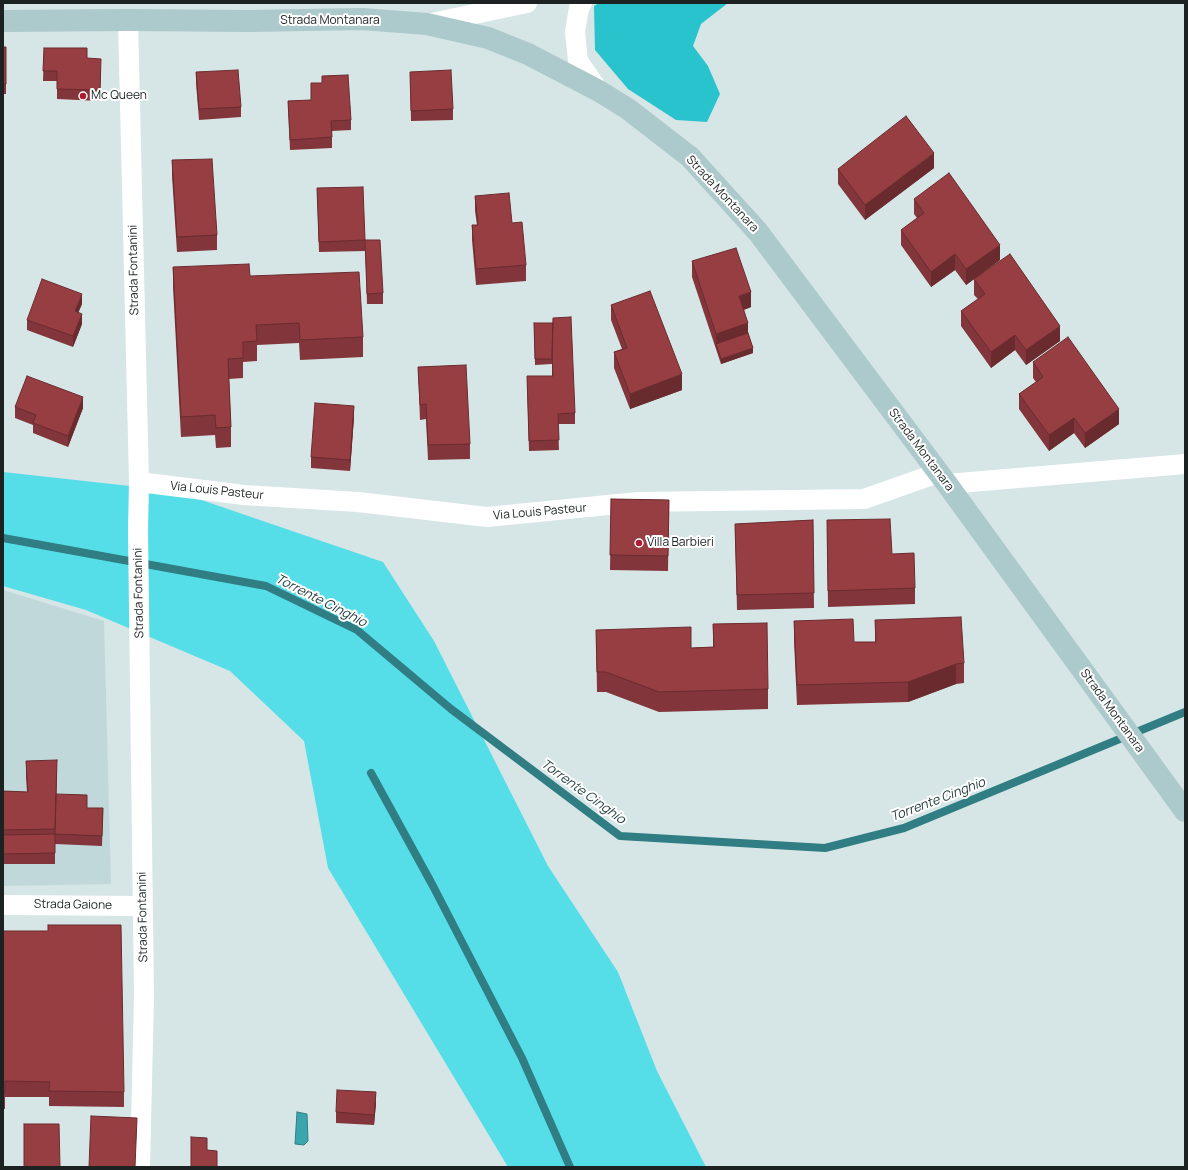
<!DOCTYPE html>
<style>
body{margin:0}
#map{position:relative;width:1188px;height:1170px;overflow:hidden;background:#d6e5e6;font-family:Manrope,sans-serif}
canvas{display:block}
.frame{position:absolute;inset:0;border:4px solid #1c2222;pointer-events:none}
</style>
<div id="map">
<canvas width="1188" height="1170"></canvas>
<div class="frame"></div>
</div>
<script>
const context = document.querySelector('canvas').getContext('2d');
context.lineJoin = 'round';
function fill(path, color) {
  context.fillStyle = color;
  context.fill(path, 'evenodd');
}
function shape(rows) {
  const path = new Path2D();
  for (const r of rows) {
    path.moveTo(r[0], r[1]);
    for (let i = 2; i < r.length; i += 2) path.lineTo(r[i], r[i + 1]);
  }
  return path;
}
function trace(path, color, width, dash) {
  context.strokeStyle = color;
  context.lineWidth = width;
  context.lineCap = dash ? 'butt' : 'round';
  context.setLineDash(dash || []);
  context.stroke(path);
}
function drawText(font, color, halo, rows, align = 'center') {
  context.font = font + ' Manrope,sans-serif';
  context.lineWidth = 4;
  context.setLineDash([]);
  context.textBaseline = 'middle';
  context.strokeStyle = halo;
  context.fillStyle = color;
  for (const [text, x, y, turn = 0] of rows) {
    context.save();
    context.translate(x, y);
    context.rotate((+turn || 0) * Math.PI / 180);
    context.textAlign = isNaN(turn) ? turn : align;
    if (halo) context.strokeText(text, 0, 0);
    context.fillText(text, 0, 0);
    context.restore();
  }
}
fill(shape([
 [3,590,104,621,111,884,3,886]
]), '#c0d8da');
fill(shape([
 [3,472,175,491,383,562,434,641,548,866,618,972,657,1071,706,1167,508,1167,328,868,304,741,230,671,86,610,3,586]
]), '#56dee8');
fill(shape([
 [599,3,728,3,701,24,693,46,708,66,720,94,707,122,676,120,628,89,595,50,594,6]
]), '#29c3ce');
const water = shape([
 [297,1112,307,1114,308,1141,304,1145,295,1144,297,1112]
]);
fill(water, '#39a5ad');
trace(water, '#307e83', 1);
trace(shape([
 [3,538,266,586,357,630,451,709,620,836,825,848,904,828,1185,712],
 [371,773,433,886,522,1058,570,1167]
]), '#307e83', 8);
trace(shape([
 [582,3,579,8,575,32,578,61,599,91],
 [128,20,139,482,138,531,144,996,140,1167],
 [427,24,527,3],
 [139,482,244,495,358,502,487,517,638,502,864,499,938,473],
 [947,484,1185,464],
 [3,905,143,906]
]), '#fff', 20);
trace(shape([
 [3,21,128,20,249,21,362,19,427,24,488,38,528,54,599,91,628,109,690,157,758,232,947,484,1185,811]
]), '#acc9cb', 22);
fill(shape([
 [3,47,6,47,6,94,3,94],
 [44,48,87,58,101,69,100,101,57,99,57,81,43,81],
 [196,72,241,107,241,117,199,120,196,83],
 [410,72,453,109,453,120,411,121],
 [311,83,351,120,351,130,332,131,332,148,290,150,288,101,311,100],
 [172,160,217,235,217,250,177,252,172,176],
 [934,168,865,220,838,184,838,169],
 [317,188,365,240,365,251,319,252],
 [475,196,512,223,526,265,526,281,476,285,472,240,472,225,477,225,475,211],
 [914,199,1000,260,966,285,955,270,931,287,901,245,901,230,917,218,914,214],
 [365,240,383,293,383,304,367,304],
 [692,261,751,307,744,310,748,333,753,353,721,364,692,277],
 [173,267,250,276,363,337,363,357,300,360,299,343,257,345,257,361,243,362,243,378,229,379,231,427,231,447,216,448,215,435,181,437,173,287],
 [974,279,1060,341,1026,365,1015,350,991,368,961,326,961,311,978,299,974,295],
 [82,304,78,312,82,324,73,347,27,330,27,320],
 [611,305,682,390,630,409,614,368,614,352,622,349,611,320],
 [534,323,553,323,575,413,575,424,558,424,559,450,529,451,527,376,552,376,552,364,535,365],
 [1033,362,1119,424,1085,448,1074,433,1049,451,1019,409,1019,394,1036,382,1033,378],
 [418,367,470,444,470,459,428,460,426,419,420,420],
 [15,407,83,408,68,447,33,433,33,425,15,418],
 [354,417,350,471,311,468,311,457],
 [611,499,669,500,668,571,610,570],
 [813,520,814,608,737,610,735,524],
 [827,520,892,554,915,588,915,604,828,607],
 [875,620,964,663,964,683,956,684,908,702,797,705,794,641,794,621,854,642,875,642],
 [713,624,768,689,768,709,659,712,606,692,597,692,596,630,691,648,713,647],
 [26,761,57,776,56,794,87,808,103,808,102,846,55,844,55,864,3,864,3,791,27,792,26,776],
 [3,931,124,1092,124,1107,49,1106,49,1097,5,1097,5,1109,3,1109],
 [376,1103,374,1125,336,1123,336,1112]
]), '#82353a');
fill(shape([
 [934,153,934,168,865,220,865,205],
 [1000,245,1000,260,966,285,966,269],
 [955,254,955,270,931,287,931,272],
 [751,292,751,307,739,311,739,296],
 [82,294,82,304,75,321,75,311],
 [82,314,82,324,73,347,73,336],
 [748,323,748,338,716,344,716,334],
 [1060,326,1060,341,1026,365,1026,350],
 [1015,335,1015,350,991,368,991,352],
 [753,348,753,353,721,364,721,359],
 [682,374,682,390,630,409,630,394],
 [83,397,83,408,68,447,68,436],
 [354,406,354,417,350,471,350,460],
 [1119,409,1119,424,1085,448,1085,433],
 [1074,418,1074,433,1049,451,1049,435],
 [956,664,956,684,908,702,908,682],
 [57,760,57,776,55,834],
 [376,1092,376,1103,374,1125,374,1115]
]), '#6a2b2f');
const building = shape([
 [3,47,6,47,6,84,3,84,3,47],
 [44,48,87,48,87,58,101,59,100,90,57,89,57,71,43,71,44,48],
 [238,70,241,107,199,109,196,72,238,70],
 [451,70,453,109,411,111,410,72,451,70],
 [348,75,351,120,331,121,332,137,290,140,288,101,311,100,311,83,322,83,322,76,348,75],
 [906,116,934,153,865,205,838,169,906,116],
 [212,159,217,235,177,237,172,160,212,159],
 [949,173,1000,245,966,269,955,254,931,272,901,230,924,213,914,199,949,173],
 [363,187,365,240,319,242,317,188,363,187],
 [509,193,512,223,522,222,526,265,476,269,472,225,478,225,475,196,509,193],
 [365,240,380,240,383,293,367,294,365,240],
 [736,248,751,292,739,296,748,323,716,334,692,261,736,248],
 [1010,254,1060,326,1026,350,1015,335,991,352,961,311,985,294,974,279,1010,254],
 [249,264,250,276,359,272,363,337,300,340,299,323,256,325,257,341,243,342,243,358,228,359,231,427,216,428,215,415,181,417,173,267,249,264],
 [42,279,82,294,75,311,82,314,73,336,27,320,42,279],
 [650,291,682,374,630,394,614,352,627,348,611,305,650,291],
 [571,317,575,413,558,414,559,440,529,441,527,376,553,376,552,354,553,318,571,317],
 [534,323,553,323,552,359,535,359,534,323],
 [748,333,753,348,721,359,716,344,748,333],
 [1068,337,1119,409,1085,433,1074,418,1049,435,1019,394,1043,377,1033,362,1068,337],
 [466,365,470,444,428,445,426,404,420,405,418,367,466,365],
 [27,376,83,397,68,436,33,423,36,415,15,407,27,376],
 [315,403,354,406,350,460,311,457,315,403],
 [611,499,669,500,668,556,610,555,611,499],
 [890,519,892,554,914,553,915,588,828,591,827,520,890,519],
 [813,520,814,593,737,595,735,524,813,520],
 [961,617,964,663,956,664,908,682,797,685,794,621,853,619,854,642,876,642,875,620,961,617],
 [767,623,768,689,659,692,606,672,597,672,596,630,691,627,691,648,714,647,713,624,767,623],
 [57,760,55,829,3,830,3,791,28,792,26,761,57,760],
 [56,794,87,795,87,808,103,808,102,836,55,834,56,794],
 [55,834,55,853,3,854,3,835,55,834],
 [48,925,121,925,124,1092,49,1091,50,1082,5,1081,5,1093,3,1093,3,931,48,931,48,925],
 [337,1090,376,1092,374,1115,336,1112,337,1090],
 [91,1116,137,1118,135,1167,89,1167,91,1116],
 [24,1124,59,1124,60,1167,24,1167,24,1124],
 [191,1137,207,1138,207,1150,217,1151,217,1167,191,1167,191,1137]
]);
fill(building, '#973e43');
trace(building, '#6a2b2f', 1);
for (const [x, y, r, color] of [
 [83,96,4,"#af1b33"],
 [639,543,4,"#af1b33"]
]) {
  const dot = new Path2D();
  dot.arc(x, y, r, 0, 2 * Math.PI);
  context.fillStyle = color;
  context.fill(dot);
  trace(dot, '#fff', 1.5);
}
drawText('12px', '#1c2222', '#fff', [
 ["Strada Montanara",330,21],
 ["Strada Montanara",722,194,47],
 ["Strada Fontanini",134,270,-91],
 ["Strada Montanara",921,450,53],
 ["Via Louis Pasteur",217,491,6],
 ["Via Louis Pasteur",540,512,-5],
 ["Strada Fontanini",139,593,-91],
 ["Strada Montanara",1112,711,54],
 ["Strada Gaione",73,905,1],
 ["Strada Fontanini",143,917,-91]
]);
drawText('12px', '#1c2222', '#fff', [
 ["Mc Queen",91,96],
 ["Villa Barbieri",647,543]
], 'left');
drawText('italic 13px', '#243d3e', '#fff', [
 ["Torrente Cinghio",321,601,27],
 ["Torrente Cinghio",583,792,36],
 ["Torrente Cinghio",938,800,-21]
]);
</script>
